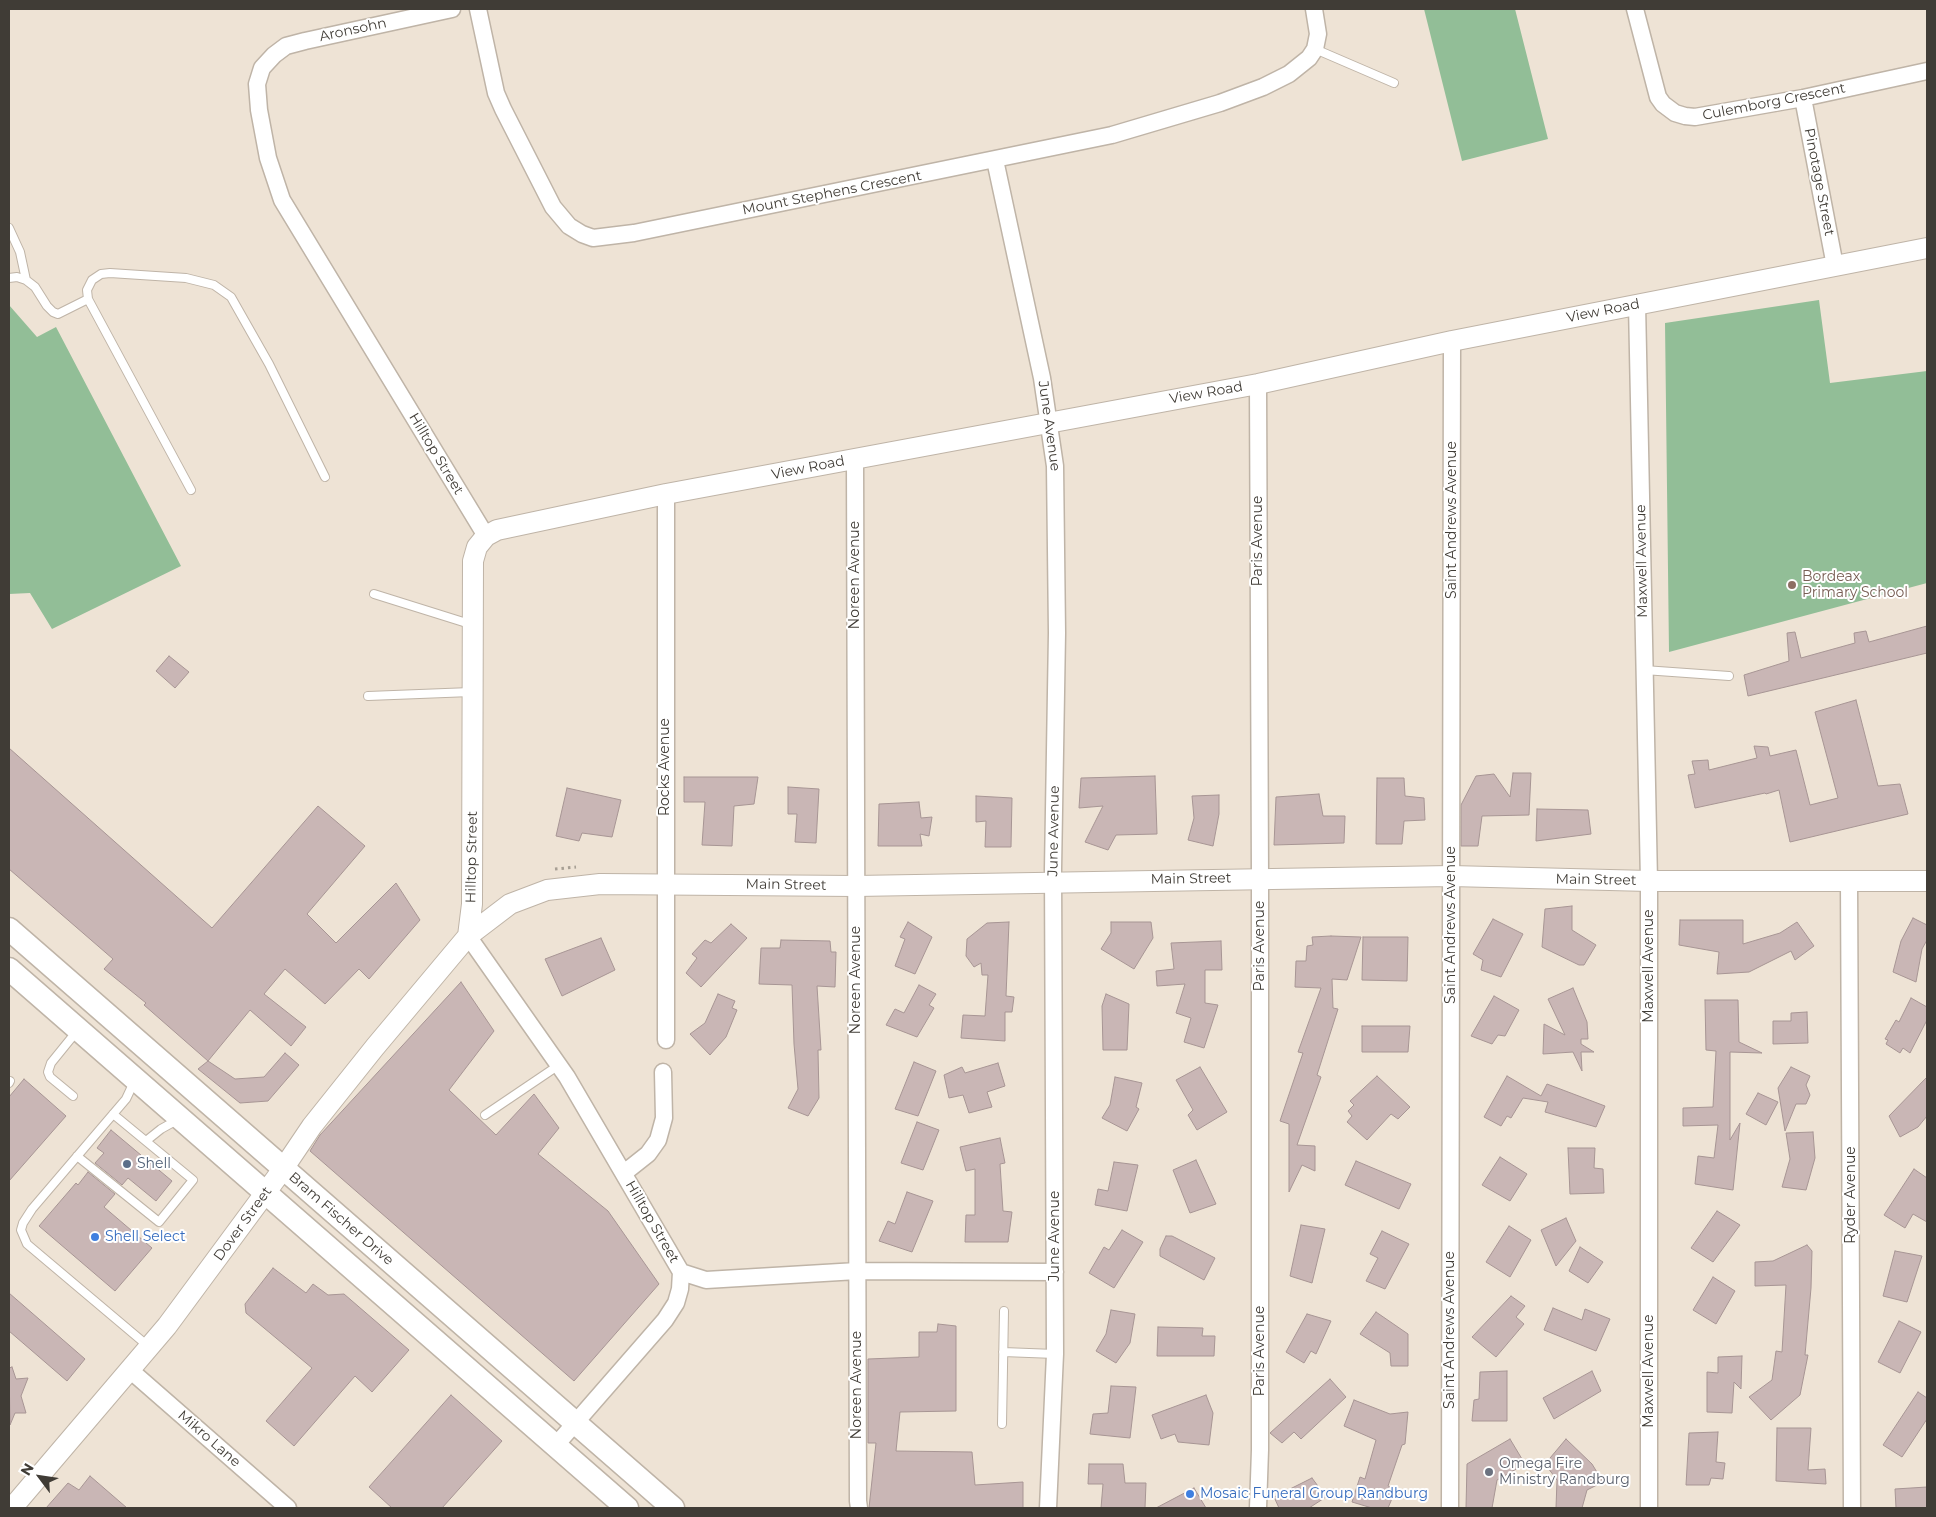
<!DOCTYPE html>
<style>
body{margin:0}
#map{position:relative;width:1936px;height:1517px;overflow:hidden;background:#eee3d5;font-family:Montserrat,sans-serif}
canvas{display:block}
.frame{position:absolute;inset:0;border:10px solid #403c36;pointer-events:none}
.north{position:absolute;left:15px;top:1452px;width:50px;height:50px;-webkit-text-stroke:4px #fff;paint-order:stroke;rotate:301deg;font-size:14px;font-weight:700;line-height:20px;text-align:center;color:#403c36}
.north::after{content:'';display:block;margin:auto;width:18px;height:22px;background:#403c36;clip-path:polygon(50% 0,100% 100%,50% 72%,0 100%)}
</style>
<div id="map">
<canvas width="1936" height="1517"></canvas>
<div class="frame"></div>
<div class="north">N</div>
</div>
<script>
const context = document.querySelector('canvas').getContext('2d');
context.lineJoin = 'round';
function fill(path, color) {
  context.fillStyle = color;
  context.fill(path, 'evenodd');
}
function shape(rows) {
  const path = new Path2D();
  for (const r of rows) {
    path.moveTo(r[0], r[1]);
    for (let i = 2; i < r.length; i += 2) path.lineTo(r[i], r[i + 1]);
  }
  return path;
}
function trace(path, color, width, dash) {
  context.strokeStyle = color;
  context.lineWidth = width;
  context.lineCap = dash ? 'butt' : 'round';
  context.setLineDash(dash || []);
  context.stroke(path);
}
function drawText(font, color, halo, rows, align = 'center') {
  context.font = font + ' Montserrat,sans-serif';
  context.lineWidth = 4;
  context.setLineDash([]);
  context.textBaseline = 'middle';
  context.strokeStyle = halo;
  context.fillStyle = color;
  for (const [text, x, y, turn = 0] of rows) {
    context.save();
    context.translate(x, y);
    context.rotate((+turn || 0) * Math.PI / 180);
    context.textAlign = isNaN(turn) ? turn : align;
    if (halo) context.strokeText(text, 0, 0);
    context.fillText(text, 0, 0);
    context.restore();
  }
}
fill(shape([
 [1424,9,1515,9,1548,139,1462,161],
 [1819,300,1830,383,1927,371,1927,583,1669,652,1665,323],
 [9,305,37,337,56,327,181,566,52,629,30,593,9,594]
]), '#92be97');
const building = shape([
 [1927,626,1927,653,1748,696,1744,675,1789,661,1787,633,1795,632,1801,658,1855,643,1854,633,1866,631,1869,642,1927,626],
 [169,656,189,672,175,688,156,671,169,656],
 [1856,700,1878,786,1900,784,1908,814,1790,842,1779,790,1766,794,1765,793,1695,808,1688,775,1695,774,1692,761,1708,760,1709,770,1757,758,1754,746,1768,747,1770,756,1796,750,1810,805,1838,798,1815,712,1856,700],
 [9,748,212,928,318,806,365,846,307,914,336,943,396,883,420,920,369,979,359,969,325,1004,285,969,264,994,306,1027,291,1046,250,1010,208,1061,144,1005,146,1003,104,969,113,959,9,869,9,748],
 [1513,773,1531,773,1529,815,1482,816,1478,846,1461,846,1461,805,1476,776,1494,774,1510,797,1513,773],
 [1155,776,1157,834,1116,835,1108,850,1085,842,1103,806,1079,808,1081,778,1155,776],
 [684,777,758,777,754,804,734,806,732,846,702,845,705,802,684,802,684,777],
 [1377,778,1404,778,1405,796,1424,798,1425,820,1404,821,1402,844,1376,844,1377,778],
 [788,787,819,789,816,843,795,842,797,814,788,814,788,787],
 [567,788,621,800,612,837,582,833,579,841,556,836,567,788],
 [1319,794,1323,816,1345,816,1344,843,1274,845,1276,797,1319,794],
 [1219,795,1219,814,1213,846,1188,840,1194,818,1192,796,1219,795],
 [976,796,1012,798,1011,847,985,847,986,821,976,822,976,796],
 [919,802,921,818,932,817,929,836,920,834,922,846,878,846,879,804,919,802],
 [1537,809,1588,810,1591,834,1536,841,1537,809],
 [1572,906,1572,930,1596,945,1584,965,1579,965,1542,947,1545,909,1572,906],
 [1913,918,1927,925,1927,940,1922,949,1916,982,1893,972,1901,941,1913,918],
 [1493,919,1523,934,1501,977,1481,970,1483,960,1473,954,1493,919],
 [1680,920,1743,920,1743,944,1780,933,1797,922,1814,946,1795,960,1791,951,1749,972,1717,974,1719,952,1679,945,1680,920],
 [908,922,932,937,915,974,895,966,905,939,900,937,908,922],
 [1009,922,1006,996,1014,997,1012,1012,1005,1012,1005,1041,961,1038,963,1015,985,1016,988,975,982,975,981,963,974,967,966,956,967,939,987,923,1009,922],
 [1111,922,1151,922,1153,938,1134,969,1101,949,1111,933,1111,922],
 [731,924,747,938,701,987,686,973,697,958,692,954,705,940,711,943,731,924],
 [1331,936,1361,937,1347,980,1332,979,1333,1008,1338,1009,1317,1075,1321,1077,1297,1145,1315,1146,1315,1171,1302,1165,1289,1192,1289,1124,1280,1121,1303,1053,1298,1052,1321,988,1295,987,1296,961,1306,961,1307,946,1313,945,1312,937,1331,936],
 [1363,937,1408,937,1407,981,1362,980,1363,937],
 [601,938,615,970,562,996,545,959,601,938],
 [781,940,830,941,831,952,836,952,835,987,817,986,821,1050,818,1050,819,1098,808,1116,788,1108,798,1089,794,1044,792,985,759,984,761,948,780,948,781,940],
 [1221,941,1222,970,1205,970,1205,1003,1218,1005,1204,1048,1184,1042,1191,1018,1176,1013,1185,984,1157,986,1156,971,1174,969,1171,943,1221,941],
 [461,982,494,1031,449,1090,496,1135,534,1094,559,1128,538,1154,608,1211,659,1284,574,1381,310,1151,320,1135,461,982],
 [919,985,936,994,929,1005,934,1008,917,1037,886,1025,895,1009,904,1013,919,985],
 [1573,988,1587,1022,1588,1039,1581,1039,1581,1044,1594,1052,1581,1052,1582,1071,1573,1052,1543,1054,1544,1024,1565,1035,1548,999,1573,988],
 [718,994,735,1001,732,1008,737,1010,726,1037,710,1055,690,1034,705,1023,718,994],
 [1106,994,1129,1004,1127,1050,1103,1050,1102,1006,1106,994],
 [1494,996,1519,1010,1505,1036,1498,1035,1492,1044,1471,1036,1494,996],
 [1911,998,1927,1007,1927,1020,1910,1053,1903,1048,1900,1053,1886,1044,1888,1040,1885,1039,1896,1020,1899,1022,1911,998],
 [1705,1000,1738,1000,1739,1042,1762,1053,1730,1052,1730,1140,1740,1123,1733,1190,1695,1184,1698,1156,1714,1158,1718,1125,1683,1126,1683,1108,1713,1107,1716,1051,1706,1050,1705,1000],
 [1807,1012,1808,1043,1773,1044,1773,1021,1791,1021,1791,1013,1807,1012],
 [1362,1026,1410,1026,1408,1052,1362,1052,1362,1026],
 [285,1053,299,1065,268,1101,240,1103,198,1069,208,1061,235,1079,264,1077,285,1053],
 [914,1062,936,1071,918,1116,895,1109,914,1062],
 [998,1063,1005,1086,987,1092,992,1107,969,1113,963,1095,949,1098,944,1075,962,1067,965,1073,998,1063],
 [1200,1067,1227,1112,1197,1130,1188,1115,1193,1110,1176,1080,1200,1067],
 [1791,1067,1810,1076,1806,1085,1810,1095,1806,1104,1796,1104,1785,1131,1778,1088,1791,1067],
 [1377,1076,1410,1107,1398,1119,1391,1114,1367,1140,1347,1122,1352,1116,1348,1111,1354,1105,1350,1101,1377,1076],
 [1507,1076,1541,1096,1547,1084,1605,1106,1596,1127,1545,1112,1548,1102,1523,1098,1511,1118,1507,1116,1501,1126,1484,1117,1507,1076],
 [1115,1077,1142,1083,1136,1107,1139,1109,1127,1131,1102,1118,1110,1105,1115,1077],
 [1927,1077,1927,1116,1918,1127,1900,1137,1889,1116,1927,1077],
 [24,1079,66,1116,9,1181,9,1097,24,1079],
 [1758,1093,1778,1102,1766,1125,1746,1114,1758,1093],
 [917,1122,939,1130,923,1170,901,1163,917,1122],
 [111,1130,172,1181,156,1201,128,1178,122,1185,95,1163,104,1153,97,1148,111,1130],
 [1813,1132,1815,1158,1806,1190,1782,1187,1790,1159,1786,1133,1813,1132],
 [1000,1138,1005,1163,1000,1164,1003,1211,1012,1212,1008,1242,965,1242,966,1215,975,1215,975,1169,966,1171,960,1147,1000,1138],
 [1568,1148,1595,1148,1594,1168,1603,1169,1604,1193,1570,1194,1568,1148],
 [1500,1157,1527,1174,1510,1201,1482,1185,1500,1157],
 [1196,1160,1216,1204,1190,1213,1173,1170,1196,1160],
 [1356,1161,1411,1184,1399,1209,1345,1185,1356,1161],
 [1114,1162,1138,1165,1127,1211,1095,1205,1098,1189,1108,1191,1114,1162],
 [1914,1169,1927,1178,1927,1222,1913,1214,1905,1228,1884,1215,1914,1169],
 [88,1172,115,1194,104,1207,152,1248,115,1291,39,1226,76,1183,78,1185,88,1172],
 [907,1192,933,1201,912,1252,879,1241,888,1221,895,1224,907,1192],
 [1717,1211,1740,1225,1713,1262,1691,1248,1717,1211],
 [1566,1218,1576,1241,1556,1266,1541,1230,1566,1218],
 [1301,1225,1325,1229,1312,1283,1290,1276,1301,1225],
 [1509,1226,1531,1240,1510,1277,1486,1262,1509,1226],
 [1122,1230,1143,1242,1114,1288,1089,1273,1104,1247,1109,1250,1122,1230],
 [1382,1231,1409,1244,1385,1289,1366,1281,1378,1258,1370,1254,1382,1231],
 [1166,1236,1172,1236,1215,1258,1204,1280,1160,1256,1160,1249,1166,1236],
 [1807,1245,1812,1251,1811,1288,1805,1355,1808,1355,1800,1395,1771,1420,1749,1397,1772,1380,1776,1351,1782,1352,1786,1285,1755,1286,1755,1262,1773,1261,1807,1245],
 [1580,1247,1603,1262,1588,1283,1569,1271,1580,1247],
 [1895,1251,1922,1256,1907,1302,1883,1296,1895,1251],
 [273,1268,306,1293,313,1284,328,1295,344,1294,409,1350,372,1392,355,1376,294,1446,266,1421,312,1368,246,1313,245,1304,273,1268],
 [1713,1277,1735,1291,1716,1324,1693,1310,1713,1277],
 [9,1293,85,1359,67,1381,9,1331,9,1293],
 [1511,1296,1525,1306,1516,1317,1524,1324,1496,1357,1472,1337,1511,1296],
 [1553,1308,1582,1320,1585,1309,1610,1319,1596,1351,1544,1330,1553,1308],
 [1111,1310,1135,1314,1130,1343,1116,1363,1096,1351,1106,1334,1111,1310],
 [1376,1312,1408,1334,1408,1366,1391,1366,1390,1353,1360,1334,1376,1312],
 [1307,1314,1331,1321,1316,1354,1311,1351,1304,1363,1286,1352,1307,1314],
 [1899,1321,1921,1332,1900,1373,1878,1362,1899,1321],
 [938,1324,956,1326,956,1411,900,1412,896,1451,972,1452,975,1485,1023,1482,1023,1508,869,1508,876,1443,868,1443,868,1359,919,1357,919,1332,937,1332,938,1324],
 [1158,1327,1203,1328,1202,1336,1215,1336,1214,1356,1157,1356,1158,1327],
 [1742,1356,1741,1389,1734,1382,1732,1413,1707,1412,1707,1372,1718,1373,1718,1357,1742,1356],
 [12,1367,16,1379,28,1378,21,1396,26,1413,15,1413,10,1425,9,1368,12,1367],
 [1507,1371,1507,1421,1472,1421,1474,1400,1479,1399,1480,1372,1507,1371],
 [1592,1371,1601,1391,1554,1419,1543,1398,1592,1371],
 [1330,1379,1346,1397,1301,1439,1294,1432,1282,1443,1270,1433,1330,1379],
 [1111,1386,1136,1387,1130,1438,1090,1434,1093,1414,1108,1413,1111,1386],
 [1918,1392,1927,1398,1927,1419,1902,1457,1883,1445,1918,1392],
 [451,1395,502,1441,442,1508,392,1508,369,1487,451,1395],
 [1206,1395,1213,1413,1209,1445,1178,1442,1175,1434,1161,1439,1152,1415,1206,1395],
 [1354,1400,1390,1414,1408,1412,1405,1444,1402,1445,1388,1486,1396,1489,1388,1508,1372,1508,1352,1502,1360,1477,1365,1479,1376,1440,1344,1426,1354,1400],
 [1777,1428,1811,1428,1808,1470,1825,1469,1826,1484,1776,1481,1777,1428],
 [1718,1432,1716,1462,1725,1463,1723,1479,1711,1478,1709,1485,1686,1485,1689,1433,1718,1432],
 [1510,1439,1525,1464,1497,1480,1492,1508,1466,1508,1467,1464,1510,1439],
 [1566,1439,1592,1464,1603,1482,1587,1490,1582,1508,1556,1508,1557,1480,1545,1464,1566,1439],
 [1089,1464,1123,1464,1125,1483,1146,1483,1145,1508,1101,1508,1103,1484,1088,1484,1089,1464],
 [90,1476,127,1508,46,1508,68,1483,79,1490,90,1476],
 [1312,1478,1326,1497,1309,1508,1279,1508,1274,1497,1312,1478],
 [1927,1487,1927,1508,1896,1508,1895,1489,1927,1487],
 [1194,1488,1206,1508,1156,1508,1194,1488]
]);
fill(building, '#c9b6b5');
trace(building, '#a79594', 1);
const service = shape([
 [1315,49,1394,83],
 [9,228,20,252,26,280],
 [9,278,17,277,26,280,35,287,47,306,53,312,58,314,88,299],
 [191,490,88,299,87,290,92,280,101,274,110,273,186,278,214,285,231,297,269,364,325,477],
 [374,594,473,625],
 [1644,670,1729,676],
 [368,696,471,692],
 [134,1082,126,1099,32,1209,23,1223,21,1230,27,1244,148,1346],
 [9,1083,10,1081],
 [73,1096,50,1077,48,1072,51,1063,77,1031],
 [485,1115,559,1065],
 [146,1141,161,1129,179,1119],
 [77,1156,159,1222,193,1180,113,1114],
 [1003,1352,1055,1354],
 [1002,1424,1004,1311]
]);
const minor = shape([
 [452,9,305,41,286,46,274,55,262,68,257,84,259,110,268,158,282,200,486,536],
 [478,9,496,93,503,109,553,207,569,226,582,234,593,238,634,233,1112,135,1220,103,1263,87,1289,74,1309,58,1315,49,1318,34,1314,9],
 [1635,9,1658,97,1663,104,1675,113,1685,116,1695,117,1803,98,1927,71],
 [1803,98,1835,266],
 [995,160,1042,378,1055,466,1057,633,1053,869,1055,1354,1048,1508],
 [1637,304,1649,881,1649,1508],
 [1258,384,1260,878,1260,1450,1258,1508],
 [855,459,858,1501,859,1508],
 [1849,881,1852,1508],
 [468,936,567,1077,681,1272,706,1280,857,1271,1055,1272],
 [666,1040,666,494],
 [624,1173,648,1154,658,1140,664,1118,663,1072],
 [130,1370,288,1508],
 [556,1445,665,1320,676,1303,680,1289,681,1272],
 [1450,1508,1452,341]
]);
const tertiary = shape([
 [468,936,472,904,473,561,477,547,486,536,497,530,666,494,1258,384,1452,341,1927,248],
 [12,1508,167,1326,283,1169,312,1126,375,1047,468,936,510,904,547,890,600,884,856,886,1451,876,1649,881,1927,881]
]);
const secondary = shape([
 [9,929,673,1508],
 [9,969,627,1508]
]);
trace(service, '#bfb4a7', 10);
trace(minor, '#bfb4a7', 19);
trace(tertiary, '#bfb4a7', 22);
trace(secondary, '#bfb4a7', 25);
trace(shape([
 [555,869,576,867]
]), '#a79f94', 3, [2.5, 4]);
trace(service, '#fff', 8);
trace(minor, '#fff', 16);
trace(tertiary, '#fff', 20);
trace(secondary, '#fff', 22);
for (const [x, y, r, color] of [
 [1792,585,5,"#8d6e63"],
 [127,1164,5,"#5c6f8a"],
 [95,1237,5,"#3f7fe0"],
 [1489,1472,5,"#6b7280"],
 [1190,1494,5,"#3f7fe0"]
]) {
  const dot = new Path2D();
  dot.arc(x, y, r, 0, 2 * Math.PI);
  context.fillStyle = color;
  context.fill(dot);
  trace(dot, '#fff', 2);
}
drawText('14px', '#403c36', '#fff', [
 ["Aronsohn",353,30,-12],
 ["Culemborg Crescent",1774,102,-11],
 ["Pinotage Street",1819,182,79],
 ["Mount Stephens Crescent",832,193,-11],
 ["View Road",1603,311,-11],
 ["View Road",1206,393,-10],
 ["June Avenue",1049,426,82],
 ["Hilltop Street",436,454,59],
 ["View Road",808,468,-11],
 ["Saint Andrews Avenue",1452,520,-90],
 ["Paris Avenue",1258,541,-90],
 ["Maxwell Avenue",1642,561,-91],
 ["Noreen Avenue",855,575,-90],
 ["Rocks Avenue",665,767,-90],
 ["June Avenue",1054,831,-89],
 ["Hilltop Street",472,857,-89],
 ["Main Street",1191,879,-1],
 ["Main Street",1596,880,1],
 ["Main Street",786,885,1],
 ["Saint Andrews Avenue",1451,925,-90],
 ["Paris Avenue",1260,946,-90],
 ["Maxwell Avenue",1649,966,-90],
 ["Noreen Avenue",856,980,-90],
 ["Ryder Avenue",1851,1195,-90],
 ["Bram Fischer Drive",341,1219,41],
 ["Hilltop Street",652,1222,60],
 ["Dover Street",243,1224,-54],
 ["June Avenue",1055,1236,-90],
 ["Saint Andrews Avenue",1450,1330,-90],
 ["Paris Avenue",1260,1351,-90],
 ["Maxwell Avenue",1649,1371,-90],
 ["Noreen Avenue",857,1385,-90],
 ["Mikro Lane",209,1439,41]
]);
drawText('14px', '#785e54', '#fff', [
 ["Bordeax",1802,577],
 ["Primary School",1802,593]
], 'left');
drawText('14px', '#4e5e75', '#fff', [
 ["Shell",137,1164]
], 'left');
drawText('14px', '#366cbe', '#fff', [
 ["Shell Select",105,1237],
 ["Mosaic Funeral Group Randburg",1200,1494]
], 'left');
drawText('14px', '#5b616d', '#fff', [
 ["Omega Fire",1499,1464],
 ["Ministry Randburg",1499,1480]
], 'left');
</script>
